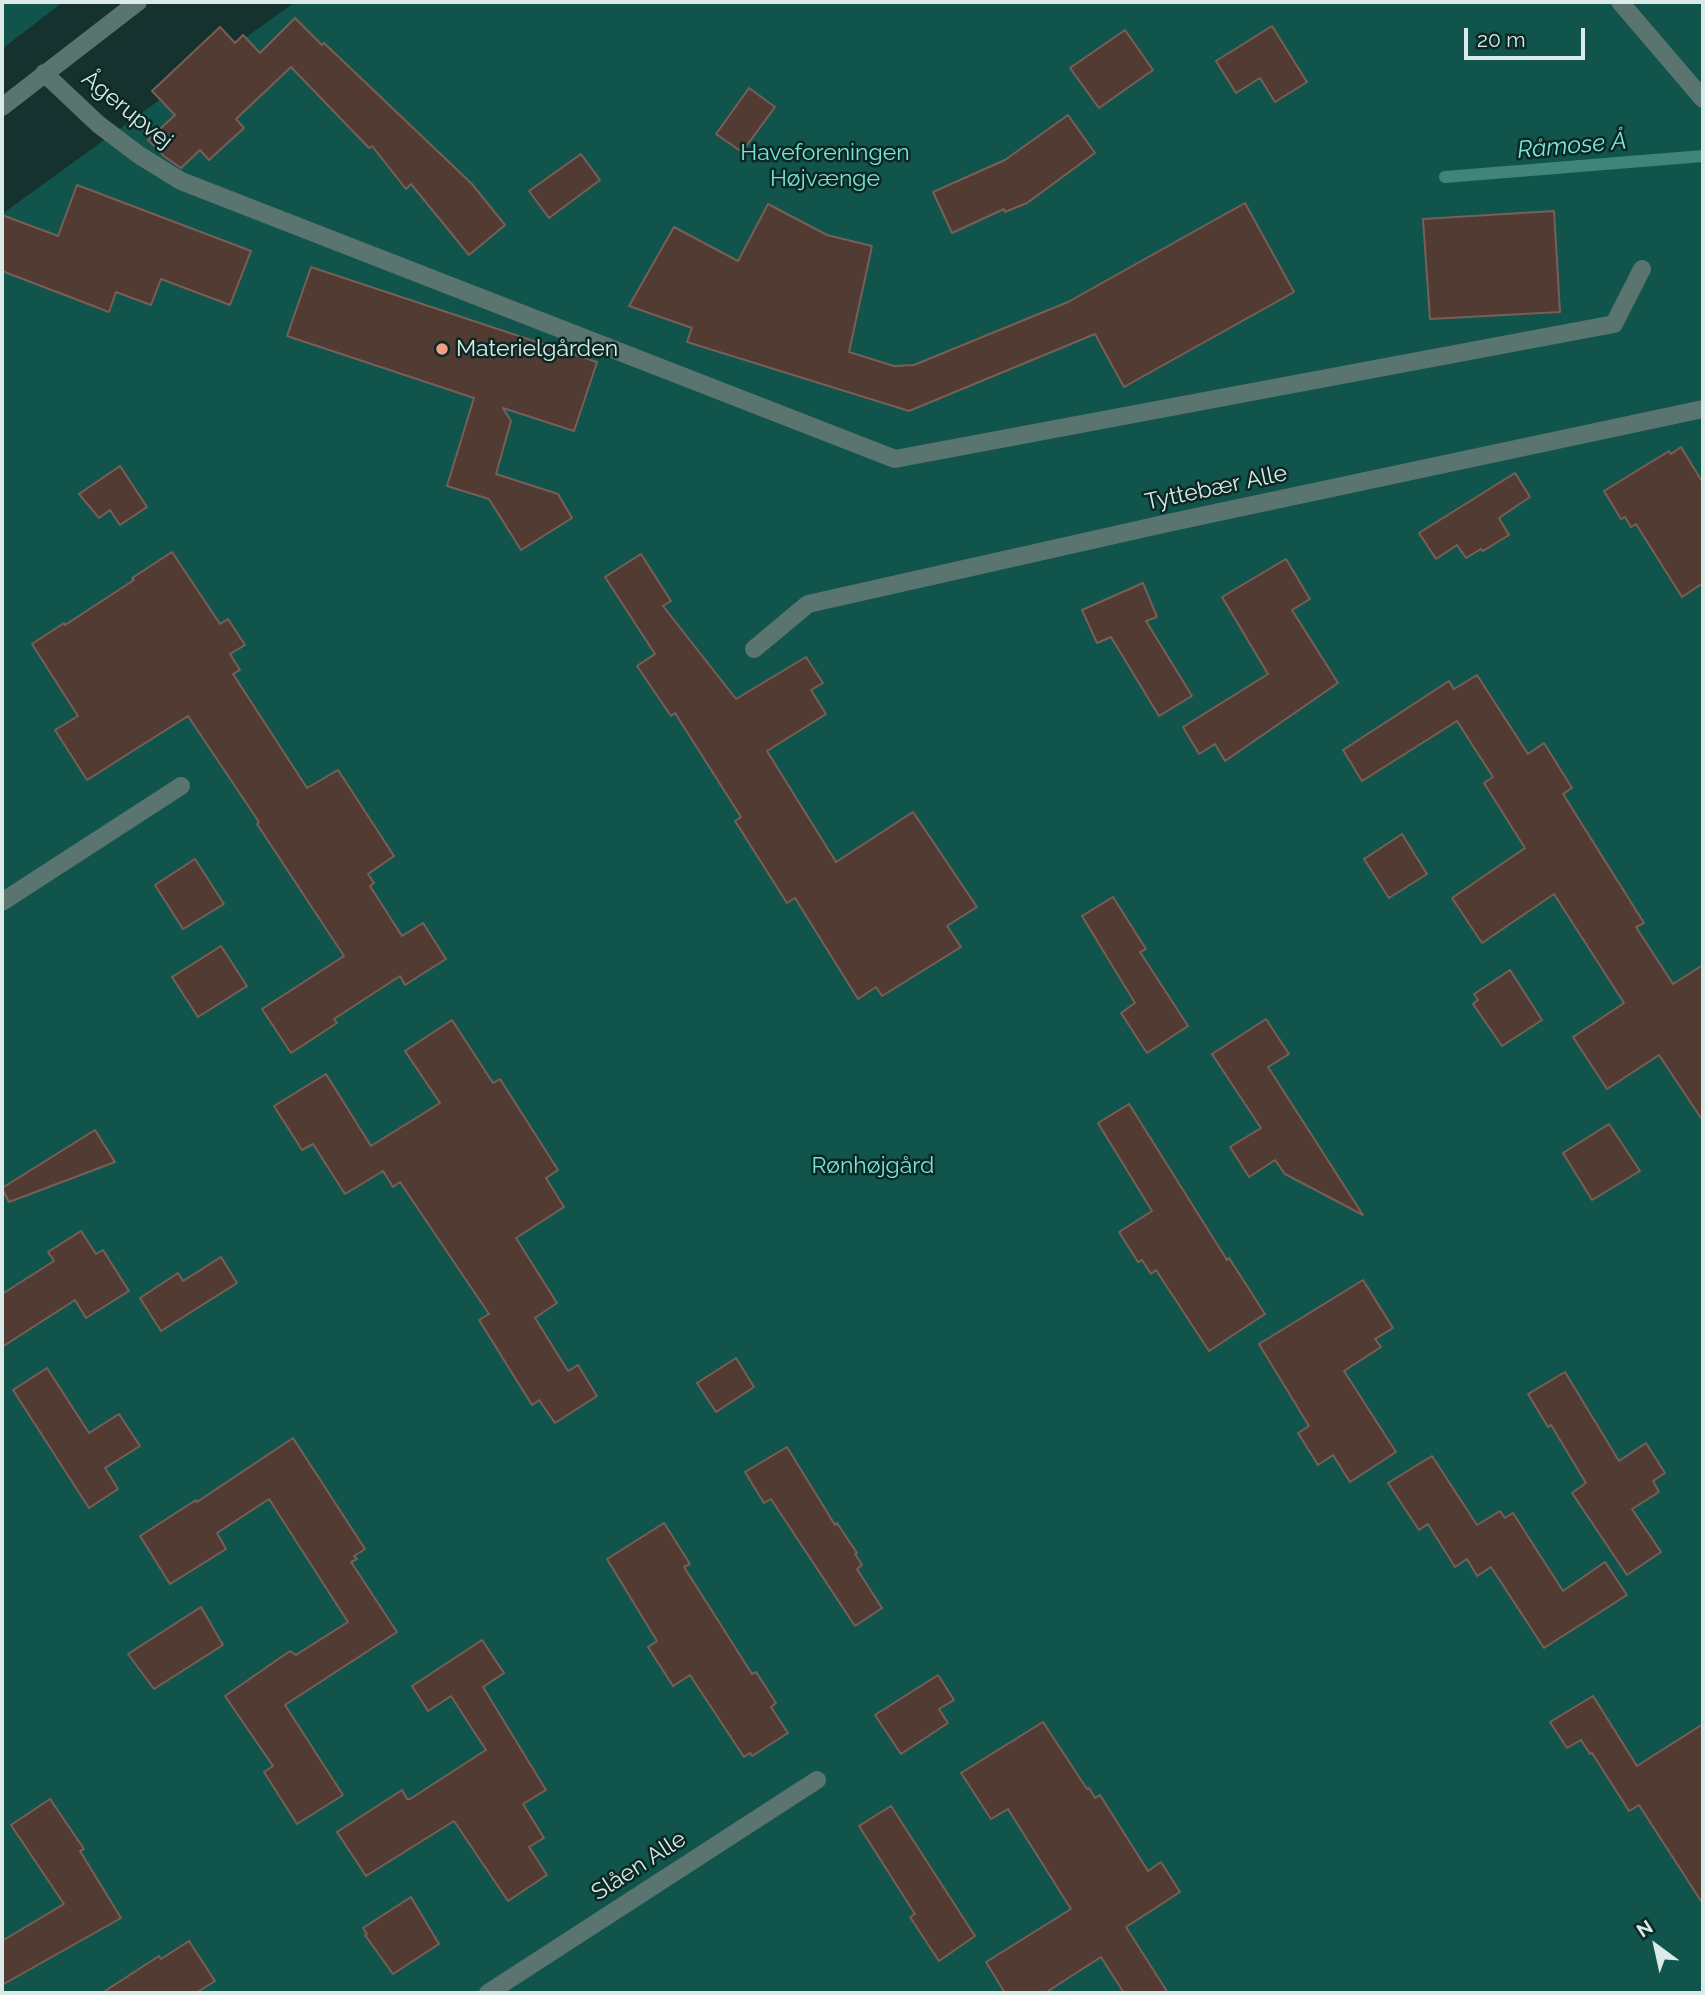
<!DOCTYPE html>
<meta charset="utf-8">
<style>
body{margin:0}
#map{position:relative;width:1705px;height:1995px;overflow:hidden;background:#16322e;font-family:Raleway,sans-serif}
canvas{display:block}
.frame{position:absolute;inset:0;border:4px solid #daeae7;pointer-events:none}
.north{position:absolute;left:1621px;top:1911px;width:70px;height:70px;-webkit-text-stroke:5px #0c2824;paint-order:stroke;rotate:327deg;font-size:19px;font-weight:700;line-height:28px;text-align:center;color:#daeae7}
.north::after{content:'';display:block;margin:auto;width:24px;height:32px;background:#daeae7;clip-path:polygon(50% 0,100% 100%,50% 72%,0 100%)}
.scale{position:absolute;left:1464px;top:28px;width:121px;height:32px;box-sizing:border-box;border:4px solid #daeae7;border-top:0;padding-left:9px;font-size:21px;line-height:24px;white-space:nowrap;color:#daeae7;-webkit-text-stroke:5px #0c2824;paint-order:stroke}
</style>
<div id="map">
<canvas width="1705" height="1995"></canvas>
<div class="frame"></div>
<div class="north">N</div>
<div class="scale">20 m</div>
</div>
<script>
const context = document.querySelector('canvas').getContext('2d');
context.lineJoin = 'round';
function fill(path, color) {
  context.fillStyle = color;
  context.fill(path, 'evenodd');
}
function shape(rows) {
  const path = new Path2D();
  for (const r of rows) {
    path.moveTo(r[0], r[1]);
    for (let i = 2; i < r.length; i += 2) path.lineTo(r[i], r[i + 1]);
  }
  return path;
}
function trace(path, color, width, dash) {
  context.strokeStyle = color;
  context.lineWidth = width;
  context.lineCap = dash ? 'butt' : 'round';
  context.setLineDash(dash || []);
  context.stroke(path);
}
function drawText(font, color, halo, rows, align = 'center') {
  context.font = font + ' Raleway,sans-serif';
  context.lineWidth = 5;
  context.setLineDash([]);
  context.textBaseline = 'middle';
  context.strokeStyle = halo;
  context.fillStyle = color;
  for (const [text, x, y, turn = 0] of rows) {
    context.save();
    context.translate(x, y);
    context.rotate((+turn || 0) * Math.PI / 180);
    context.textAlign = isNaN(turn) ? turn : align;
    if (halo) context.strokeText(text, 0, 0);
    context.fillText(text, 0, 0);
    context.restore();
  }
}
fill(shape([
 [2,2,63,2,2,49],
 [295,2,1703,2,1703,1993,2,1993,2,214]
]), '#11544b');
trace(shape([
 [1445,177,1703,156]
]), '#40847a', 12);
const building = shape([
 [295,18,322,45,324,43,472,184,505,225,469,255,411,184,406,189,372,146,369,148,291,67,236,119,244,128,209,160,200,150,181,168,165,157,148,140,175,115,152,91,220,27,235,43,243,35,260,53,295,18],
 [1272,26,1307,82,1275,102,1260,78,1236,93,1216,61,1272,26],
 [1125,30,1153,70,1099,108,1070,68,1125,30],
 [749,88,775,107,742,152,716,134,749,88],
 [1068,115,1095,153,1027,203,1005,212,1004,209,952,233,933,192,1005,160,1068,115],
 [581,154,600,180,549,218,529,191,581,154],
 [77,185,251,251,230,305,161,279,151,305,116,292,109,312,2,271,2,215,58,236,77,185],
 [1245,203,1294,292,1124,387,1095,334,909,411,687,342,692,328,629,306,674,227,738,261,768,204,827,235,872,246,849,352,894,366,914,365,1068,302,1245,203],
 [1554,211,1560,312,1430,319,1423,219,1554,211],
 [311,267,597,362,574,431,503,408,511,421,496,474,558,494,572,518,521,550,489,499,447,486,474,398,287,336,311,267],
 [1681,447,1703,483,1703,583,1682,597,1636,524,1631,527,1625,517,1621,519,1604,491,1669,451,1671,454,1681,447],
 [120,466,147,507,120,525,110,510,99,518,79,494,120,466],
 [1515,473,1530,497,1499,518,1509,535,1483,551,1481,549,1466,558,1457,545,1436,559,1419,533,1515,473],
 [172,552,220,624,228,619,245,645,230,654,240,670,233,674,307,788,338,770,394,856,368,874,374,883,370,886,402,936,423,923,446,959,405,985,400,976,334,1019,337,1023,291,1053,262,1009,344,956,257,824,259,822,188,716,87,780,55,730,78,716,32,644,64,623,65,625,134,580,132,578,172,552],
 [641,554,671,601,663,606,736,699,806,657,823,683,811,690,826,714,767,751,836,862,913,812,977,907,947,926,961,947,882,996,876,987,858,999,795,898,787,903,735,821,741,817,675,713,671,716,637,666,655,654,605,577,641,554],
 [1286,559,1310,599,1292,610,1338,683,1225,761,1215,744,1199,754,1183,727,1268,674,1222,597,1286,559],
 [1143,583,1157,617,1146,621,1192,696,1159,716,1111,637,1097,643,1082,610,1143,583],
 [1477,675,1528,754,1544,743,1572,788,1563,794,1644,923,1636,927,1673,984,1703,965,1703,1121,1659,1055,1607,1089,1573,1037,1624,1003,1554,894,1482,943,1452,898,1525,848,1484,783,1493,777,1457,721,1362,781,1343,750,1449,681,1454,689,1477,675],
 [1402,834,1427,874,1389,898,1364,859,1402,834],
 [195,859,224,904,183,929,155,885,195,859],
 [1113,897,1146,949,1140,952,1188,1026,1147,1053,1121,1013,1135,1003,1082,916,1113,897],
 [221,946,247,986,198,1017,172,977,221,946],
 [1510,970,1542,1020,1502,1046,1473,1004,1478,1000,1474,994,1510,970],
 [1266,1019,1289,1054,1268,1067,1363,1215,1285,1174,1275,1160,1249,1177,1230,1147,1261,1128,1212,1054,1266,1019],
 [452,1020,493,1083,500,1079,558,1170,546,1178,564,1207,516,1238,557,1303,535,1318,568,1371,578,1365,597,1396,555,1423,539,1400,532,1405,479,1320,489,1314,400,1182,393,1187,383,1171,345,1194,313,1144,302,1150,274,1106,326,1074,371,1146,440,1103,405,1051,452,1020],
 [1129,1104,1227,1260,1229,1258,1265,1314,1209,1351,1156,1270,1151,1274,1142,1260,1138,1262,1119,1232,1152,1211,1098,1123,1129,1104],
 [1609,1124,1640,1171,1592,1200,1563,1153,1609,1124],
 [95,1130,115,1162,9,1202,2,1188,95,1130],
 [81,1231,96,1254,103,1250,129,1291,86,1318,75,1300,2,1347,2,1294,54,1261,48,1252,81,1231],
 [221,1257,237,1283,161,1331,140,1298,178,1273,183,1281,221,1257],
 [1363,1280,1393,1328,1375,1339,1381,1347,1344,1371,1396,1452,1350,1482,1333,1455,1318,1465,1298,1433,1309,1426,1259,1344,1363,1280],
 [736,1358,754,1387,716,1412,697,1383,736,1358],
 [47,1368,89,1433,119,1414,140,1446,105,1468,118,1489,89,1508,13,1390,47,1368],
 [1565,1372,1619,1461,1646,1443,1665,1473,1653,1481,1659,1492,1632,1509,1661,1552,1627,1575,1572,1493,1586,1483,1551,1425,1548,1427,1528,1394,1565,1372],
 [293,1438,365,1549,354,1556,357,1559,351,1562,397,1632,285,1705,343,1795,297,1824,264,1772,273,1766,225,1696,290,1651,296,1655,348,1622,269,1499,217,1533,226,1549,170,1584,140,1536,196,1500,197,1502,293,1438],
 [787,1447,835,1525,837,1523,857,1553,855,1554,862,1565,857,1569,882,1608,855,1626,771,1499,764,1503,745,1472,787,1447],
 [1432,1456,1477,1525,1500,1511,1505,1518,1513,1513,1563,1591,1605,1562,1627,1595,1544,1648,1491,1567,1477,1576,1467,1559,1455,1567,1428,1524,1419,1530,1388,1483,1432,1456],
 [664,1523,690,1564,684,1567,752,1674,756,1672,776,1703,771,1707,788,1733,752,1756,750,1753,744,1757,690,1675,673,1686,648,1647,657,1641,607,1559,664,1523],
 [201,1607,223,1645,154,1689,128,1654,201,1607],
 [482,1640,504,1673,483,1687,546,1790,523,1804,544,1838,529,1847,547,1875,508,1901,454,1821,366,1876,337,1832,402,1790,407,1799,410,1799,486,1750,451,1696,428,1711,412,1686,482,1640],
 [938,1675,954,1700,939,1709,948,1723,901,1754,875,1715,938,1675],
 [1593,1696,1637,1766,1703,1724,1703,1904,1639,1805,1629,1811,1592,1753,1590,1754,1581,1740,1567,1748,1550,1722,1593,1696],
 [1043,1722,1087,1789,1089,1788,1095,1798,1100,1795,1148,1871,1161,1862,1180,1892,1126,1927,1168,1993,1124,1993,1101,1957,1045,1993,1005,1993,986,1962,1071,1909,1008,1809,991,1819,961,1773,1043,1722],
 [50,1799,84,1849,80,1851,121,1918,2,1985,2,1941,64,1904,11,1825,50,1799],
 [891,1806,975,1936,939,1961,910,1917,915,1914,859,1826,891,1806],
 [411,1897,439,1944,393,1974,365,1935,367,1934,363,1928,411,1897],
 [189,1941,215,1981,196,1993,102,1993,159,1956,161,1959,189,1941]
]);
fill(building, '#513b33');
trace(building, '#775f57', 2);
trace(shape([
 [1620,2,1703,99],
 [44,73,98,124,139,155,181,181,895,459,1614,324,1642,269],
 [2,107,138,2],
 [754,649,808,604,1168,523,1703,409],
 [2,902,181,786],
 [488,1993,817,1780]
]), '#5a746f', 18);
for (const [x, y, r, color] of [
 [442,349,7,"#f39f84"]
]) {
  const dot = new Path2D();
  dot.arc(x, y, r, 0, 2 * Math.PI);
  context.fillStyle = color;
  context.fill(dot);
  trace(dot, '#0c2824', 2.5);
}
drawText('23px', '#daeae7', '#0c2824', [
 ["Ågerupvej",127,110,39],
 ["Tyttebær Alle",1216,488,-12],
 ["Slåen Alle",639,1866,-33]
]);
drawText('23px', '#7ae4d3', '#0c2824', [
 ["Haveforeningen",825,153],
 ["Højvænge",825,179],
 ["Rønhøjgård",873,1166]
]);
drawText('23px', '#daeae7', '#0c2824', [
 ["Materielgården",456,349]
], 'left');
drawText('italic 24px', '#7fe8d8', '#0c2824', [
 ["Råmose Å",1572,146,-5]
]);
</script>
